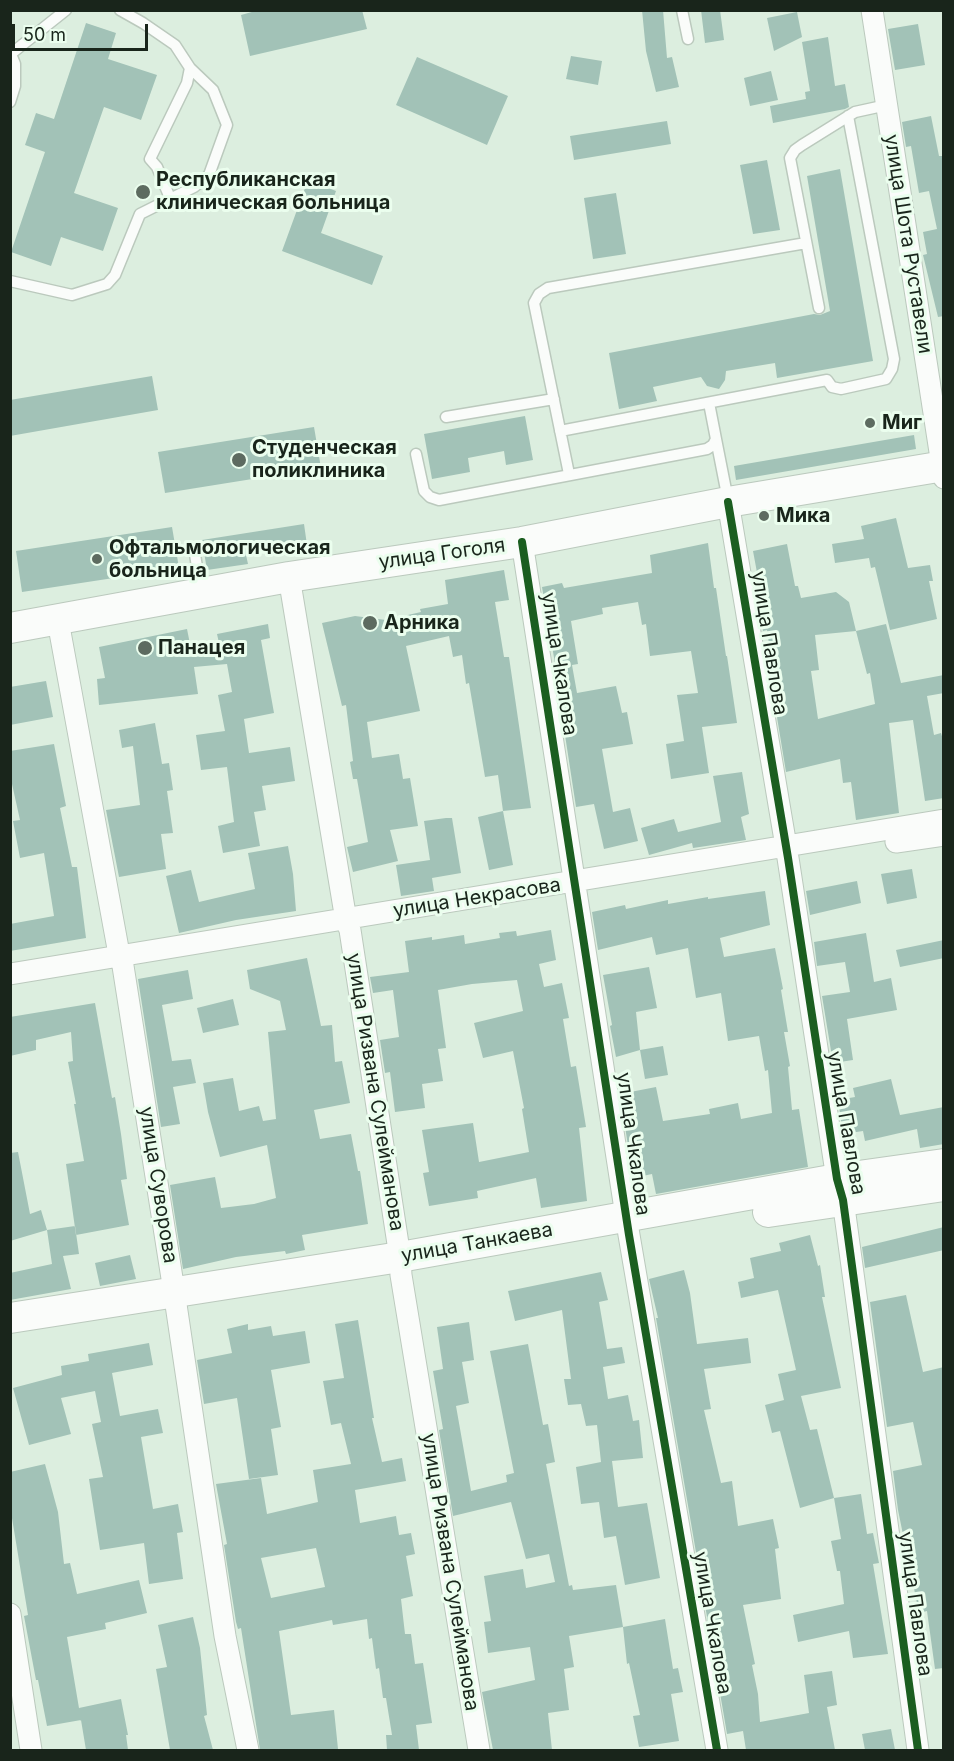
<!DOCTYPE html>
<meta charset="utf-8">
<style>
body{margin:0}
#map{position:relative;width:954px;height:1761px;overflow:hidden;background:#dceedf;font-family:Inter,sans-serif}
canvas{display:block}
.frame{position:absolute;inset:0;border:12px solid #19251b;pointer-events:none}
.scale{position:absolute;left:12px;top:24px;width:136px;height:27px;box-sizing:border-box;border:3px solid #19251b;border-top:0;padding-left:8px;font-size:18px;line-height:21px;white-space:nowrap;color:#19251b;-webkit-text-stroke:4px #ebfeee;paint-order:stroke}
</style>
<div id="map">
<canvas width="954" height="1761"></canvas>
<div class="frame"></div>
<div class="scale">50 m</div>
</div>
<script>
const context = document.querySelector('canvas').getContext('2d');
context.lineJoin = 'round';
function fill(path, color) {
  context.fillStyle = color;
  context.fill(path, 'evenodd');
}
function shape(rows) {
  const path = new Path2D();
  for (const r of rows) {
    path.moveTo(r[0], r[1]);
    for (let i = 2; i < r.length; i += 2) path.lineTo(r[i], r[i + 1]);
  }
  return path;
}
function trace(path, color, width, dash) {
  context.strokeStyle = color;
  context.lineWidth = width;
  context.lineCap = dash ? 'butt' : 'round';
  context.setLineDash(dash || []);
  context.stroke(path);
}
function drawText(font, color, halo, rows, align = 'center') {
  context.font = font + ' Inter,sans-serif';
  context.lineWidth = 6;
  context.setLineDash([]);
  context.textBaseline = 'middle';
  context.strokeStyle = halo;
  context.fillStyle = color;
  for (const [text, x, y, turn = 0] of rows) {
    context.save();
    context.translate(x, y);
    context.rotate((+turn || 0) * Math.PI / 180);
    context.textAlign = isNaN(turn) ? turn : align;
    if (halo) context.strokeText(text, 0, 0);
    context.fillText(text, 0, 0);
    context.restore();
  }
}
fill(shape([
 [259,10,362,10,367,29,250,56,241,15],
 [642,10,663,10,667,58,672,57,679,87,656,92,646,51],
 [701,10,720,10,724,40,705,43],
 [797,12,802,37,774,51,767,18],
 [86,23,116,33,108,59,157,75,141,120,104,107,74,193,118,208,103,251,61,237,51,266,11,252,45,152,25,145,36,113,54,119],
 [918,24,925,65,895,70,888,29],
 [828,37,835,86,845,84,849,107,845,109,773,123,770,106,806,99,805,92,810,91,802,42],
 [571,56,602,61,598,85,566,79],
 [417,57,508,96,487,145,396,105],
 [771,71,778,100,750,106,744,78],
 [931,116,939,156,942,156,944,164,944,316,938,317,923,255,927,254,923,232,937,229,929,191,919,193,911,146,906,147,902,122],
 [667,121,671,144,574,160,570,136],
 [767,160,780,230,753,234,740,165],
 [840,169,873,361,777,378,775,363,726,371,725,380,719,389,707,386,701,377,653,387,657,401,619,409,609,353,814,314,820,315,830,311,807,176],
 [308,180,336,191,321,233,383,256,372,285,282,251],
 [616,193,626,254,593,259,584,198],
 [152,376,158,410,10,436,10,400],
 [525,416,533,460,506,465,504,451,468,458,470,472,432,479,424,434],
 [314,427,321,468,165,493,158,452],
 [914,435,916,449,736,480,734,466],
 [896,518,908,568,930,565,933,581,929,581,937,619,890,630,875,567,871,568,869,558,835,563,832,544,864,539,861,526],
 [304,524,307,545,246,555,248,564,207,570,202,540],
 [172,527,179,568,22,592,16,551],
 [708,543,714,588,716,588,726,656,727,656,737,723,702,727,709,773,671,779,666,744,684,741,677,695,698,693,691,651,650,656,646,624,642,625,638,602,602,608,603,614,571,621,578,664,572,665,577,693,616,686,622,713,627,712,633,744,602,749,613,812,630,808,638,841,604,849,594,804,576,807,565,735,567,734,542,587,562,583,564,588,652,573,650,555],
 [787,544,795,586,798,586,801,598,836,592,849,602,856,631,886,624,901,683,944,675,944,693,927,696,934,735,941,733,944,743,944,798,925,801,913,720,889,723,899,813,856,820,851,782,843,783,840,759,786,772,774,699,777,699,767,630,763,631,757,595,761,594,753,551],
 [856,631,867,674,870,673,875,704,818,719,811,671,819,670,815,635],
 [504,570,509,600,495,602,504,657,509,657,531,808,503,811,498,775,485,777,469,683,466,684,462,655,453,657,449,636,406,646,420,711,367,722,372,758,399,754,403,779,410,778,418,826,390,830,398,861,353,872,347,847,368,842,357,779,353,779,350,762,353,761,346,705,342,706,322,623,355,616,386,620,421,612,420,609,448,604,445,580],
 [268,624,270,638,261,640,274,713,244,719,249,753,290,747,295,781,262,786,266,810,254,812,260,846,223,853,218,826,234,822,227,767,201,770,196,735,225,731,218,695,232,692,227,664,194,667,198,694,99,705,97,679,105,678,99,647,187,629,191,649,219,643,217,634],
 [46,681,53,717,10,725,10,687],
 [155,723,162,764,169,763,173,790,167,791,173,833,161,834,166,869,119,877,106,810,140,805,133,746,122,748,119,730],
 [54,744,66,806,60,808,72,867,77,867,86,938,10,951,10,924,54,916,44,853,20,858,13,821,20,820,10,775,10,751],
 [742,772,749,814,741,817,746,840,693,848,692,843,649,855,641,828,674,819,678,832,721,822,713,776],
 [503,811,513,865,489,870,478,817],
 [446,818,452,818,461,873,432,878,434,891,401,896,396,865,430,860,424,821],
 [288,846,293,874,296,911,236,920,179,933,166,876,191,870,199,902,216,898,255,889,248,853],
 [912,869,917,898,887,904,881,874],
 [857,881,861,903,810,915,806,891],
 [765,891,770,925,720,938,724,957,775,948,783,989,781,990,788,1032,784,1032,790,1066,788,1067,792,1110,799,1109,808,1167,656,1194,652,1174,633,1178,620,1094,656,1087,663,1121,710,1114,709,1109,738,1103,741,1119,772,1113,768,1070,765,1071,759,1036,728,1041,721,993,696,998,688,948,656,955,652,937,598,950,592,912,625,905,626,909,668,900,668,904,708,897,708,899],
 [551,930,556,960,539,964,544,987,562,983,569,1018,563,1019,571,1067,576,1066,586,1127,579,1128,587,1201,541,1208,536,1178,477,1191,478,1198,429,1206,423,1173,429,1172,422,1130,473,1123,479,1162,529,1152,522,1109,524,1108,513,1051,483,1058,474,1023,523,1011,517,980,472,984,438,990,446,1048,438,1049,443,1081,422,1084,425,1108,395,1112,390,1072,385,1073,380,1040,399,1037,393,990,373,993,370,977,409,972,405,941,432,937,432,940,464,935,465,944,500,938,499,933,516,931,517,936],
 [866,933,874,982,891,978,897,1010,847,1019,853,1060,833,1063,822,996,850,992,845,962,817,966,814,942],
 [944,940,944,958,900,967,896,950],
 [307,958,321,1026,332,1025,335,1062,342,1061,350,1103,314,1110,320,1139,351,1134,358,1171,360,1171,368,1224,302,1235,305,1250,286,1254,285,1251,236,1257,183,1269,170,1185,215,1177,221,1208,254,1204,276,1198,267,1145,220,1157,208,1112,203,1083,233,1078,239,1111,259,1106,263,1121,276,1119,268,1032,286,1030,280,1001,250,989,247,970],
 [649,967,657,1008,636,1012,640,1050,616,1057,610,1026,612,1025,603,975],
 [188,970,193,999,162,1005,172,1061,191,1059,196,1083,173,1087,180,1124,161,1127,138,979],
 [233,999,239,1025,203,1033,197,1008],
 [95,1003,112,1098,115,1097,121,1134,127,1179,121,1180,129,1225,76,1235,66,1164,84,1161,74,1104,76,1104,68,1062,73,1061,71,1032,36,1040,36,1050,10,1056,10,1017],
 [663,1046,668,1075,645,1079,640,1050],
 [891,1079,900,1115,944,1107,944,1144,920,1148,917,1129,865,1141,863,1131,843,1134,838,1100,855,1097,853,1088],
 [18,1152,30,1214,41,1210,47,1230,10,1241,10,1153],
 [75,1226,79,1254,63,1256,71,1289,10,1300,10,1273,52,1264,47,1230],
 [944,1227,944,1250,865,1268,862,1247],
 [810,1235,818,1266,820,1265,825,1297,822,1297,841,1388,801,1396,810,1430,817,1429,834,1498,800,1508,780,1431,772,1433,765,1405,784,1400,778,1374,796,1370,778,1290,741,1298,738,1282,754,1278,750,1258,781,1251,779,1243],
 [130,1255,136,1279,100,1286,95,1263],
 [684,1270,690,1293,697,1344,748,1338,751,1363,704,1369,711,1409,704,1410,721,1483,732,1481,738,1526,773,1519,779,1548,775,1549,781,1599,743,1605,755,1664,752,1665,758,1694,760,1722,809,1713,804,1675,832,1671,837,1705,827,1707,835,1750,746,1750,743,1731,727,1734,656,1318,658,1318,649,1279],
 [601,1272,608,1300,599,1302,607,1349,622,1347,625,1363,603,1367,608,1399,628,1395,633,1421,639,1420,643,1458,612,1461,618,1507,647,1503,660,1578,625,1585,616,1536,604,1538,599,1502,581,1504,576,1467,601,1462,597,1425,586,1426,581,1404,568,1405,564,1379,571,1379,562,1310,515,1321,508,1291],
 [906,1295,923,1372,944,1367,944,1668,935,1669,927,1611,919,1613,898,1510,893,1471,922,1465,913,1422,887,1427,870,1302],
 [358,1320,374,1418,372,1418,382,1462,402,1458,406,1481,355,1490,360,1523,396,1516,399,1535,411,1533,415,1554,406,1556,413,1596,401,1599,405,1634,411,1634,415,1664,423,1663,432,1723,416,1725,419,1750,387,1750,386,1735,392,1735,386,1698,383,1698,379,1668,376,1669,372,1638,369,1639,367,1619,333,1625,332,1620,279,1631,291,1715,334,1710,338,1749,260,1750,241,1628,238,1629,236,1622,224,1545,227,1544,216,1484,261,1478,267,1514,318,1502,313,1470,351,1464,341,1423,331,1425,323,1381,344,1378,335,1324],
 [316,1548,325,1587,271,1598,261,1558],
 [469,1322,474,1360,462,1362,469,1403,456,1406,471,1491,507,1482,506,1475,514,1473,490,1351,528,1344,543,1425,548,1424,555,1462,546,1464,569,1586,572,1585,573,1590,616,1585,623,1627,569,1636,574,1667,564,1669,569,1710,548,1713,552,1750,493,1750,488,1724,482,1692,535,1680,530,1647,488,1653,484,1622,491,1621,484,1576,523,1569,526,1588,555,1582,549,1554,526,1559,511,1502,453,1516,439,1430,443,1429,433,1371,443,1369,437,1327],
 [248,1324,248,1330,271,1326,273,1336,305,1331,310,1363,271,1370,281,1427,271,1429,278,1475,249,1479,237,1398,204,1404,197,1360,232,1353,227,1329],
 [149,1343,153,1365,112,1373,120,1416,158,1409,163,1433,141,1437,153,1509,178,1504,183,1532,177,1533,183,1579,149,1584,144,1543,100,1550,89,1479,103,1477,92,1424,101,1422,95,1391,61,1398,71,1434,29,1445,13,1388,62,1375,61,1366,89,1361,88,1354],
 [45,1464,58,1512,64,1564,70,1563,77,1594,139,1580,147,1613,105,1623,106,1629,67,1637,81,1720,47,1726,38,1680,36,1680,24,1616,28,1615,10,1506,10,1472],
 [861,1494,867,1534,873,1533,879,1563,873,1564,888,1654,853,1658,849,1631,798,1642,793,1615,844,1604,840,1571,837,1571,831,1541,841,1539,834,1498],
 [193,1617,200,1648,207,1715,204,1716,213,1750,170,1750,156,1669,167,1667,158,1625],
 [665,1619,673,1669,678,1668,683,1692,671,1694,679,1741,639,1747,633,1716,640,1715,629,1663,627,1664,623,1627],
 [121,1699,128,1735,126,1735,128,1750,86,1750,79,1708],
 [891,1729,895,1750,865,1750,862,1734]
]), '#a2c2b7');
const lane = shape([
 [120,10,143,23,175,45,190,68,187,83,150,159,157,167,170,198],
 [682,10,688,39],
 [10,52,15,64,15,86,10,102],
 [12,53,66,10],
 [10,281,72,295,107,284,115,275,140,214,194,187,209,175,227,125,213,90,190,68],
 [819,308,790,158,795,150,802,145,855,112,887,105],
 [446,417,554,399],
 [560,431,827,380,832,387,841,389,886,379,892,369,894,359,848,116],
 [716,439,728,500],
 [416,454,424,491,430,497,439,500,707,449,713,445,716,439,709,403],
 [569,474,534,303,539,294,548,288,806,243],
 [194,548,201,592]
]);
const street = shape([
 [872,10,944,478],
 [728,502,788,858,837,1179,843,1200,918,1750],
 [522,542,629,1235,717,1750],
 [289,577,346,920,350,930,400,1257,401,1275,479,1750],
 [58,621,119,954,123,966,174,1291,225,1636,248,1750],
 [896,842,944,835],
 [10,974,944,820],
 [10,1614,31,1750]
]);
const secondary = shape([
 [10,628,289,577,522,542,728,502,944,466],
 [768,1212,944,1186],
 [10,1318,400,1257,837,1179,944,1164]
]);
trace(lane, '#bbc9bd', 13);
trace(street, '#bbc9bd', 23);
trace(secondary, '#bbc9bd', 32);
trace(lane, '#fafcfa', 10);
trace(street, '#fafcfa', 21);
trace(secondary, '#fafcfa', 30);
trace(shape([
 [728,502,788,858,837,1179,843,1200,918,1750],
 [522,542,629,1235,717,1750]
]), '#1b5e20', 8);
for (const [x, y, r, color] of [
 [143,192,8,"#5d6b60"],
 [870,423,6,"#5d6b60"],
 [239,460,8,"#5d6b60"],
 [764,516,6,"#5d6b60"],
 [97,559,6,"#5d6b60"],
 [370,623,8,"#5d6b60"],
 [145,648,8,"#5d6b60"]
]) {
  const dot = new Path2D();
  dot.arc(x, y, r, 0, 2 * Math.PI);
  context.fillStyle = color;
  context.fill(dot);
  trace(dot, '#ebfeee', 2);
}
drawText('bold 20px', '#19251b', '#ebfeee', [
 ["Республиканская",156,180],
 ["клиническая больница",156,203],
 ["Миг",882,423],
 ["Студенческая",252,448],
 ["поликлиника",252,471],
 ["Мика",776,516],
 ["Офтальмологическая",109,548],
 ["больница",109,571],
 ["Арника",384,623],
 ["Панацея",158,648]
], 'left');
drawText('20px', '#19251b', '#ebfeee', [
 ["улица Шота Руставели",908,244,81],
 ["улица Гоголя",442,554,-8],
 ["улица Павлова",769,643,81],
 ["улица Чкалова",559,664,81],
 ["улица Некрасова",477,898,-9],
 ["улица Ризвана Сулейманова",375,1092,81],
 ["улица Павлова",846,1123,80],
 ["улица Чкалова",633,1144,82],
 ["улица Суворова",158,1185,81],
 ["улица Танкаева",477,1243,-10],
 ["улица Ризвана Сулейманова",450,1572,81],
 ["улица Павлова",915,1604,82],
 ["улица Чкалова",712,1623,80]
]);
</script>
